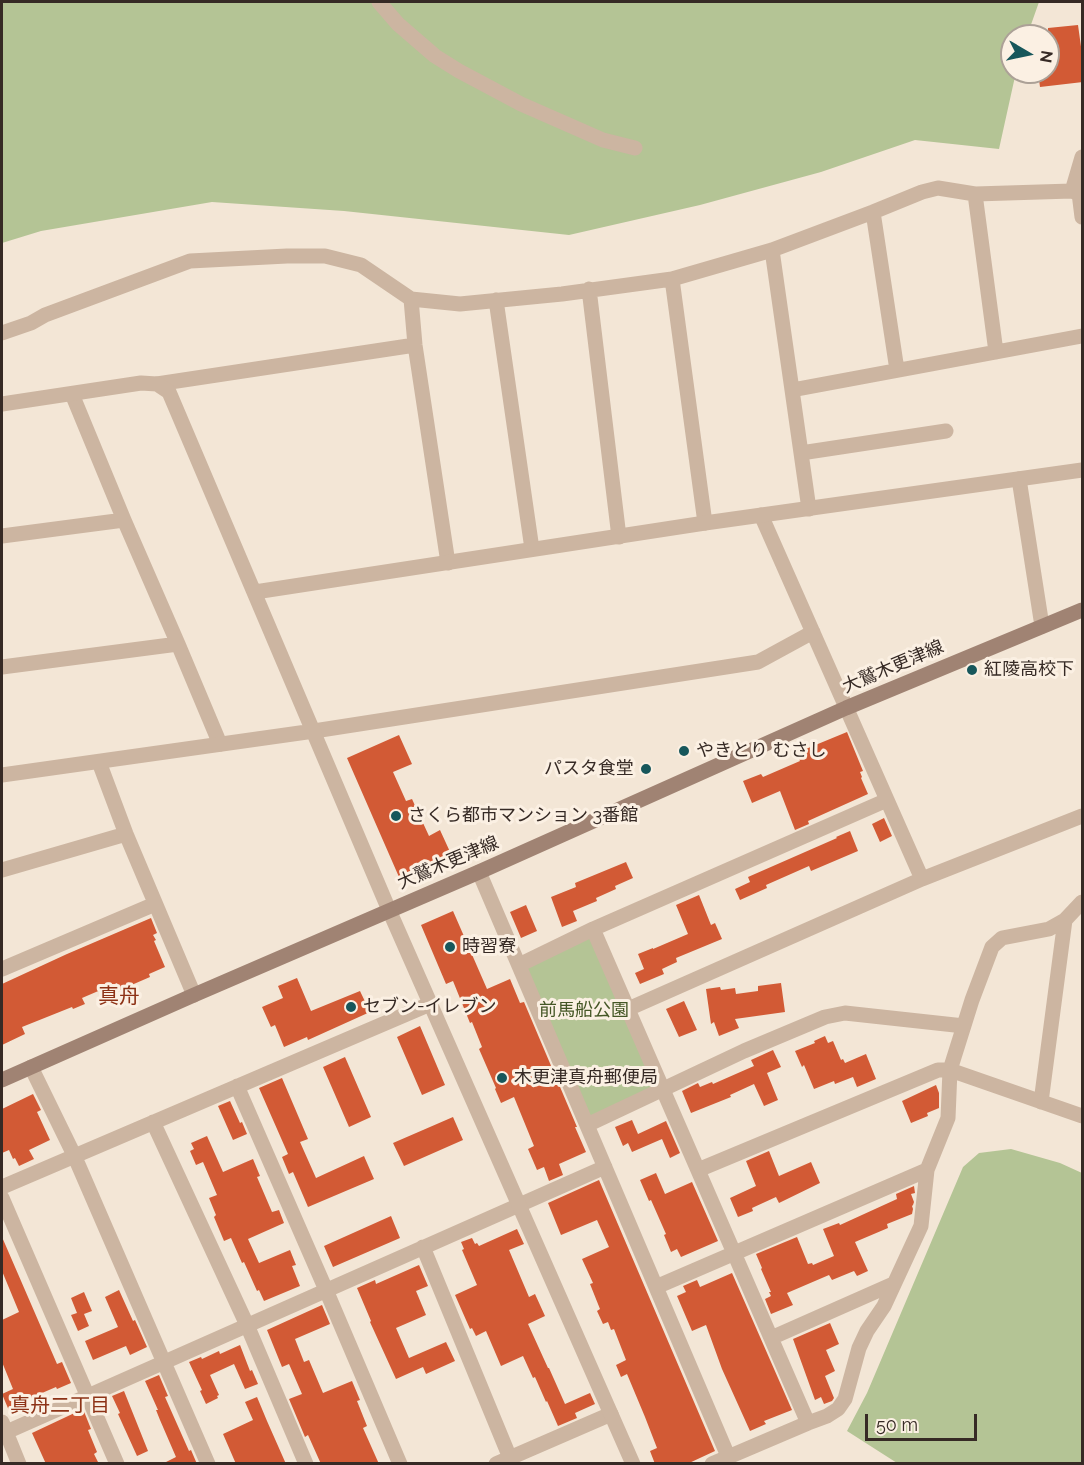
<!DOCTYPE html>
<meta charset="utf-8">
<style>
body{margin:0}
#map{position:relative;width:1084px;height:1465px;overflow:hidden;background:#f3e6d6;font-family:Raleway,sans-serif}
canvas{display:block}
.frame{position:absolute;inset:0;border:3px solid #362a25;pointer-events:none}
.north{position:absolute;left:1000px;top:24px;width:60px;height:60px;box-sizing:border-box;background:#fbf0e3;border:2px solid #aca197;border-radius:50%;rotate:99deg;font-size:16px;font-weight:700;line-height:24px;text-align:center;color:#362a25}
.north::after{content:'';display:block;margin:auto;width:21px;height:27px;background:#17575b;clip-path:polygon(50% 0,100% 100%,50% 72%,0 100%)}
.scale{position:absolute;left:865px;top:1414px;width:112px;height:27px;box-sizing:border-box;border:3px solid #362a25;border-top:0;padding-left:8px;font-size:18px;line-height:21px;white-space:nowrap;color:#362a25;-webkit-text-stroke:4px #fbf0e3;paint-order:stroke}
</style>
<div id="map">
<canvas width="1084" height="1465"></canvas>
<div class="frame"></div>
<div class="north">N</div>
<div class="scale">50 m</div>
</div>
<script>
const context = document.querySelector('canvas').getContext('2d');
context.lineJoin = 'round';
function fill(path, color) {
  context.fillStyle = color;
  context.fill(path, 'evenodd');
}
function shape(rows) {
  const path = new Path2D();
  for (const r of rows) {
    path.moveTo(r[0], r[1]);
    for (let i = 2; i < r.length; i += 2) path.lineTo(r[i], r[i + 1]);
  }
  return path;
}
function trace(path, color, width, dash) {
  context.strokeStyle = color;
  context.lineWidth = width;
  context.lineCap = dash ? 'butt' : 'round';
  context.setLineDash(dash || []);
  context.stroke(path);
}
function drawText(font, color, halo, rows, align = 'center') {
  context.font = font + ' Raleway,"Noto Sans JP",sans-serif';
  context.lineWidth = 6;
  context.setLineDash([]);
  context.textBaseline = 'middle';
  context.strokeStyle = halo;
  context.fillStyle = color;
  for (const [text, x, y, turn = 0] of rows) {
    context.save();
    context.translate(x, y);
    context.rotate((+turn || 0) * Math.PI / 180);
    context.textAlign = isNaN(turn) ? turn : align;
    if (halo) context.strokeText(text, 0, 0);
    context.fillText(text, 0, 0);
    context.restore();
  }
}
fill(shape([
 [2,2,1039,2,1027,36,1012,36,1012,72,1016,72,999,149,915,140,821,172,700,205,569,235,344,211,212,202,41,231,2,243],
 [592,934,657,1086,589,1119,523,966],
 [1011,1149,1060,1163,1082,1173,1082,1463,897,1463,847,1431,867,1393,963,1167,979,1153]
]), '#b4c495');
fill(shape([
 [1078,25,1083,61,1083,82,1040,87,1038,72,1048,72,1048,28],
 [847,732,863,771,860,772,862,777,861,778,868,794,808,821,809,824,795,830,780,791,752,803,743,781,761,774,763,777,800,761,796,753],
 [399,735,412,764,393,772,406,801,412,799,429,836,440,830,451,854,399,877,347,758],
 [884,818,892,836,880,842,872,824],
 [850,831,858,851,811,871,809,866,766,885,767,888,740,900,735,889,750,882,748,877,837,838,836,837],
 [626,862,633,878,615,886,616,889,596,898,597,901,573,911,577,921,562,927,551,897,576,887,575,883],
 [699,895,711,925,715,923,722,939,676,958,677,962,662,969,664,974,640,984,635,973,644,969,638,954,653,948,653,949,688,934,676,905],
 [526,905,537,931,521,938,510,912],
 [453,911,487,989,510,979,520,1003,524,1002,577,1127,575,1127,586,1152,559,1164,563,1175,549,1181,544,1167,537,1170,528,1149,534,1146,514,1097,501,1103,495,1089,496,1088,479,1049,482,1047,472,1022,470,1023,453,981,446,984,421,925],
 [151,918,157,933,153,935,156,940,154,941,165,967,149,974,150,977,120,990,117,983,82,998,85,1004,73,1009,72,1007,22,1027,25,1034,2,1045,2,984,67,954],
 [297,978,311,1011,360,991,370,1012,308,1040,307,1037,284,1047,275,1025,271,1027,262,1007,283,998,278,986],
 [781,983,785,1012,735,1019,739,1028,719,1036,714,1022,711,1024,706,989,720,987,721,990,735,988,736,994,758,991,758,986],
 [684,1001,697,1030,679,1037,666,1009],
 [420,1026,445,1085,422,1095,397,1037],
 [825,1036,828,1043,833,1041,841,1060,843,1059,845,1063,866,1054,876,1079,857,1087,853,1077,835,1084,834,1081,814,1089,804,1065,802,1067,795,1051,815,1043,814,1041],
 [773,1050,781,1067,767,1073,778,1100,764,1106,754,1084,730,1095,731,1097,691,1113,682,1091,698,1083,700,1087,712,1082,713,1084,754,1066,751,1060],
 [345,1057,371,1117,349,1127,323,1067],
 [282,1078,308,1139,300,1142,316,1178,364,1156,374,1179,308,1207,293,1172,289,1174,282,1157,288,1154,259,1088],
 [936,1085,939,1093,939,1108,927,1113,928,1116,911,1123,902,1101],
 [33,1094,41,1110,37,1112,50,1140,29,1150,34,1159,19,1166,15,1158,13,1159,9,1150,2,1153,2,1109],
 [230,1101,240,1123,242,1122,247,1134,233,1140,218,1106],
 [453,1117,463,1140,404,1166,393,1143],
 [632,1120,638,1134,666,1121,680,1153,670,1158,662,1139,632,1152,628,1143,623,1146,615,1127],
 [207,1136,223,1172,253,1159,260,1176,257,1177,272,1212,279,1210,284,1223,248,1239,259,1263,290,1250,296,1265,292,1266,300,1286,264,1301,259,1290,257,1291,244,1262,242,1263,231,1238,224,1241,214,1217,216,1215,209,1198,217,1195,203,1162,196,1165,190,1151,194,1149,191,1143],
 [769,1151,779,1176,811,1162,820,1183,779,1203,776,1197,752,1208,753,1211,738,1217,730,1198,756,1186,746,1161],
 [656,1173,665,1194,692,1182,718,1241,681,1257,677,1249,671,1252,664,1235,666,1234,651,1200,649,1201,640,1180],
 [599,1180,715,1451,687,1464,655,1464,650,1451,657,1448,645,1417,627,1374,621,1377,616,1365,626,1360,614,1329,611,1330,608,1322,603,1324,597,1311,600,1309,590,1284,593,1283,582,1259,609,1247,597,1220,561,1235,548,1203],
 [914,1186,915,1193,911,1194,914,1202,913,1205,912,1206,913,1209,912,1214,887,1224,888,1228,855,1242,868,1271,857,1276,854,1271,832,1280,829,1275,787,1293,793,1305,771,1314,765,1299,771,1296,769,1292,771,1292,761,1269,762,1268,756,1254,797,1237,808,1264,812,1263,813,1265,834,1256,823,1229,839,1223,840,1225,897,1199,896,1194],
 [391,1216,400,1238,333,1267,324,1246],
 [517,1229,524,1244,509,1250,529,1297,535,1294,545,1316,528,1324,548,1368,549,1368,565,1404,590,1393,595,1404,575,1413,577,1418,558,1426,547,1401,546,1402,535,1377,533,1378,523,1356,501,1366,486,1331,476,1336,472,1328,470,1329,455,1295,477,1285,462,1250,464,1249,461,1242,472,1238,475,1244,477,1243,479,1246],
 [2,1237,57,1364,62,1362,71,1383,57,1389,56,1387,21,1402,23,1407,10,1413,2,1394,13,1389,2,1362,2,1320,19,1312,2,1271],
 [419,1265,428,1286,416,1291,426,1315,396,1328,409,1358,446,1342,455,1361,426,1374,423,1367,396,1379,370,1322,371,1321,357,1288,375,1280,376,1284],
 [732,1273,792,1410,764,1421,766,1424,750,1431,722,1369,706,1325,692,1331,677,1296,686,1292,683,1286,697,1280,700,1287],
 [119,1290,133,1321,135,1320,147,1347,130,1355,126,1346,93,1360,85,1341,118,1327,105,1297],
 [84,1292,92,1311,84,1314,89,1326,78,1331,71,1315,77,1313,71,1298],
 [322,1305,330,1324,295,1339,304,1362,309,1360,323,1393,352,1381,360,1400,357,1401,367,1426,363,1428,379,1464,321,1464,308,1435,305,1437,289,1399,302,1394,289,1364,282,1367,267,1330],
 [830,1323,839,1344,826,1350,835,1371,825,1376,834,1398,832,1401,824,1404,821,1397,815,1400,793,1339],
 [240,1345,250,1371,252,1370,258,1384,245,1389,234,1364,210,1375,219,1395,217,1396,218,1398,206,1404,200,1391,202,1390,189,1362,201,1357,202,1359,219,1351,220,1354],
 [159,1375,168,1396,165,1397,189,1451,191,1450,197,1464,162,1464,176,1457,160,1420,156,1410,158,1410,145,1381],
 [124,1391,148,1451,137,1456,118,1414,120,1413,112,1396],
 [257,1397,267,1421,286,1464,236,1464,223,1434,253,1420,245,1402],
 [83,1409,91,1429,88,1430,97,1452,94,1454,99,1464,46,1464,32,1433]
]), '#d25a35');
trace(shape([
 [379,2,398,24,435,56,459,71,521,104,603,140,635,148],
 [1072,191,1082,157],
 [1079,193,1082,217],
 [975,194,996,352],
 [873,212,897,370],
 [772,250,809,509],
 [672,279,705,523],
 [589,289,619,537],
 [411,299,415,345,448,563],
 [496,300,532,549],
 [2,333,31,323,45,315,190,261,287,256,325,256,361,265,411,299,460,304,562,294,672,279,772,250,873,212,922,192,938,188,975,194,1072,191,1082,195],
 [157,384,415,345],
 [792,390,1082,336],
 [72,394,124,520,178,644,220,744],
 [801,453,946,431],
 [1019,479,1042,626],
 [761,515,922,879],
 [2,536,124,520],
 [2,667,178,644],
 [314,731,758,662,813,632],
 [99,762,126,834,194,995],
 [2,870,126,834],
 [479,872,728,1456],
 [593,929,808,1423],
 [519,965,593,929,887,800],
 [2,969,155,904],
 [628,1009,922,879,1082,816],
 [31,1067,74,1155,208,1464],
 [237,1086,326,1290,400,1464],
 [1041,1102,1065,920],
 [153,1122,247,1325,306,1464],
 [587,1125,744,1051,825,1017,845,1013,964,1026],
 [698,1170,938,1070,950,1070,1082,1116],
 [2,1187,430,1004],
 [2,1198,117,1464],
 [423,1247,510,1458],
 [656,1287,927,1170],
 [771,1338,893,1284],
 [2,1422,19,1464],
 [2,1434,605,1167],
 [496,1464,611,1414],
 [712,1464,808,1423,827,1416,838,1409,845,1399,859,1348,867,1331,884,1306,921,1226,927,1170,948,1118,950,1070,972,1000,992,947,1002,938,1049,929,1065,920,1082,902]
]), '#ccb5a1', 15);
trace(shape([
 [2,404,141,383,157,384,169,392,389,910,633,1464],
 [255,592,705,523,1082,470],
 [2,775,314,731]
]), '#ccb5a1', 15);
trace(shape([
 [2,1080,194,995,479,872,846,708,1082,610]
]), '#a08373', 15);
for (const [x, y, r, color] of [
 [972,670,6,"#17575b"],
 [684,751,6,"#17575b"],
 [646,769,6,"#17575b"],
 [396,816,6,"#17575b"],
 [450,947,6,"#17575b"],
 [351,1007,6,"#17575b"],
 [502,1078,6,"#17575b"]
]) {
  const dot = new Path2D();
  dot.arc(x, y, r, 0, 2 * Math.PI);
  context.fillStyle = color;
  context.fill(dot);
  trace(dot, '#fbf0e3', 2);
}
drawText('18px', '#362a25', '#fbf0e3', [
 ["大鷲木更津線",893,667,-23],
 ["大鷲木更津線",448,863,-23]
]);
drawText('18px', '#362a25', '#fbf0e3', [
 ["紅陵高校下",984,670],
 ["やきとり むさし",696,751],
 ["パスタ食堂",634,769,"right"],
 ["さくら都市マンション 3番館",408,816],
 ["時習寮",462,947],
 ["セブン-イレブン",363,1007],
 ["木更津真舟郵便局",514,1078]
], 'left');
drawText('18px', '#455726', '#fbf0e3', [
 ["前馬船公園",584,1011]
]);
drawText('20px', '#8d3216', '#fbf0e3', [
 ["真舟二丁目",60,1406]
]);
drawText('21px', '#8d3216', '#fbf0e3', [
 ["真舟",119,997]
]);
</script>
